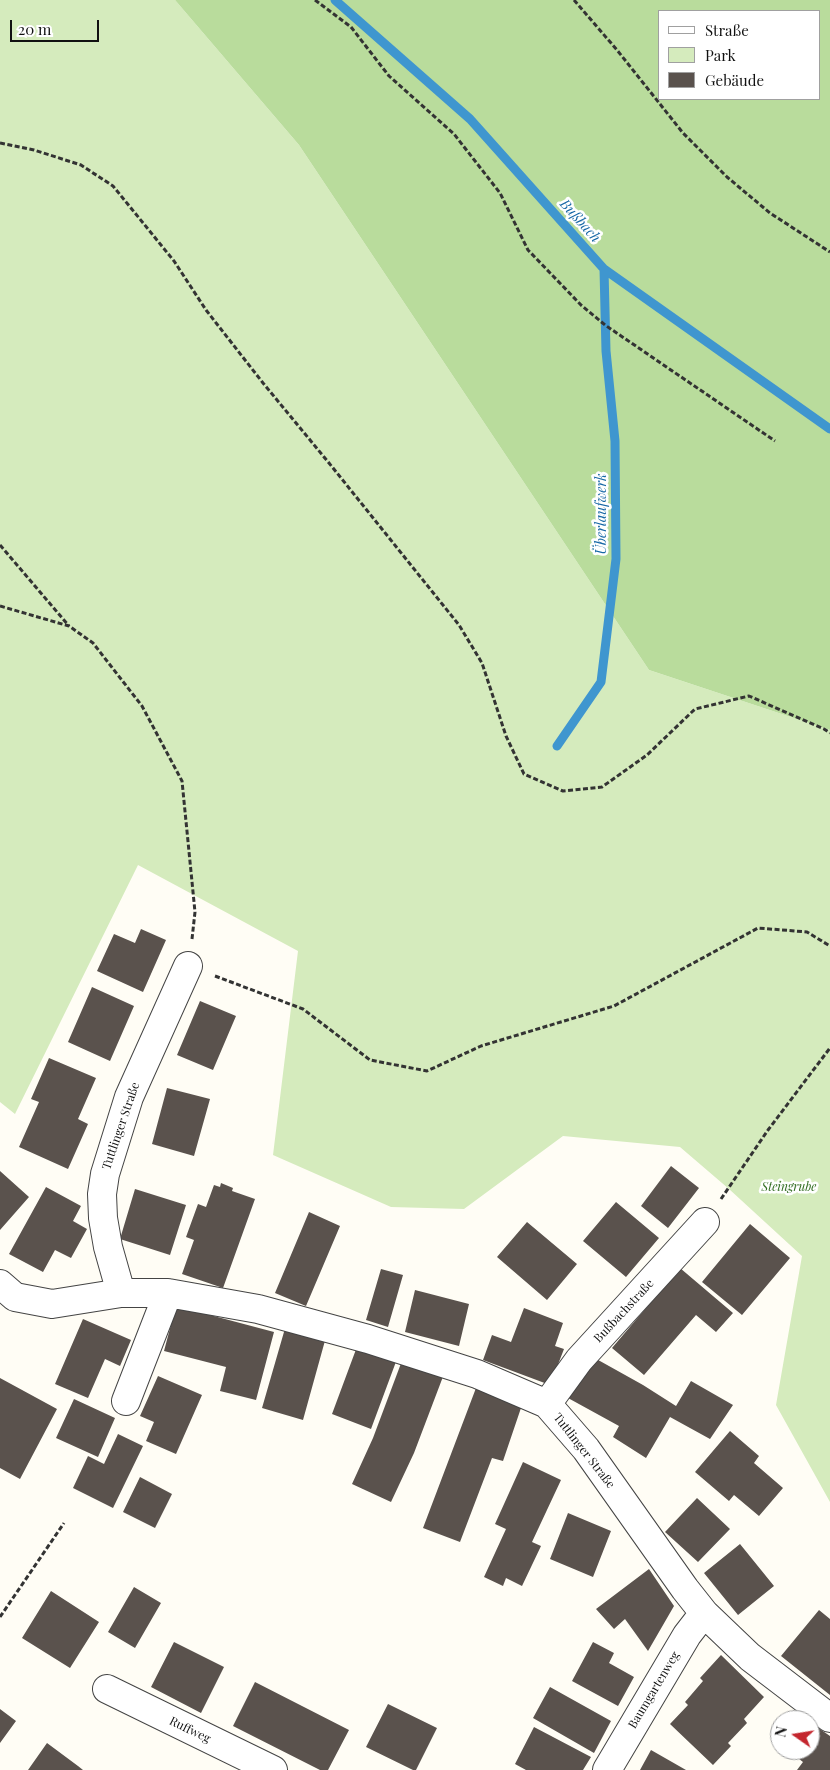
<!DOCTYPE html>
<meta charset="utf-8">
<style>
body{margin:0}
#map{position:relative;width:830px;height:1770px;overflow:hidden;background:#fffdf5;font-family:"Playfair Display",serif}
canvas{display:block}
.legend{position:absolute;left:658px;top:10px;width:162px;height:90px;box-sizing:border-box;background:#fff;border:1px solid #a0a0a0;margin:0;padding:6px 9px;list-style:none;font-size:15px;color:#111}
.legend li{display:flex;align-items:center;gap:10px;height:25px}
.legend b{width:25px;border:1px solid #a0a0a0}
.north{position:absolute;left:770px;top:1710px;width:50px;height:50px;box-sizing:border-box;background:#fff;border:1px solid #a0a0a0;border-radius:50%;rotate:283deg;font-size:14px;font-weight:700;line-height:20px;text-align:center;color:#111}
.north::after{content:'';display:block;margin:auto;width:18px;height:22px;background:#c4262e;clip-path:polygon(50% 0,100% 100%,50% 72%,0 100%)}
.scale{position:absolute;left:10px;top:20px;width:89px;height:22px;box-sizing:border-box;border:2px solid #111;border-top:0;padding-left:6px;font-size:15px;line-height:18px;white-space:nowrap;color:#111;-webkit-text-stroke:4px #fff;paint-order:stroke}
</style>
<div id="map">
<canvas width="830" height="1770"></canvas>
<ul class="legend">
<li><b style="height:6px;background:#fff"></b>Straße</li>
<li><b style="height:14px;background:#d5ebbd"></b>Park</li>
<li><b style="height:14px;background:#5a524d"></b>Gebäude</li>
</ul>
<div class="north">N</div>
<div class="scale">20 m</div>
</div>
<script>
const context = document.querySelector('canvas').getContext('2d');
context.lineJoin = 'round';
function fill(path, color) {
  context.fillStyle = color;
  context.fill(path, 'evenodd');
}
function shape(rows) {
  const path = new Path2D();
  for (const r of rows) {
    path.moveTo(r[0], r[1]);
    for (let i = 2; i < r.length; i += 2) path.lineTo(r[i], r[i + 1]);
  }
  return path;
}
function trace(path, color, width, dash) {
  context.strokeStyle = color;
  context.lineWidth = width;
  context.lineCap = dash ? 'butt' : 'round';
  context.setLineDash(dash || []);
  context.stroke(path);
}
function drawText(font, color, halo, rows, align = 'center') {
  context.font = font + ' "Playfair Display",serif';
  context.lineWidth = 5;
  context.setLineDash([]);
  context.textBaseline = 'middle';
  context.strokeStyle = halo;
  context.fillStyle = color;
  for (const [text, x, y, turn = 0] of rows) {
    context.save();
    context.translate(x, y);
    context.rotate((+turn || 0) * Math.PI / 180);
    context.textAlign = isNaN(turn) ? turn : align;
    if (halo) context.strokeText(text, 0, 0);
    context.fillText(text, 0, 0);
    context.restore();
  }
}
fill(shape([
 [0,0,175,0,299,145,649,670,830,730,830,1502,776,1405,802,1256,729,1189,680,1147,563,1136,464,1209,391,1207,273,1155,298,951,138,865,15,1114,0,1102]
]), '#d5ebbd');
fill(shape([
 [175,0,830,0,830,730,649,670,299,145],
 [659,11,819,11,819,99,659,99]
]), '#b9dc9c');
trace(shape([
 [335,0,470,119,604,269,830,429],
 [557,746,601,682,616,559,615,441,606,351,604,269]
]), '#3f96cf', 9);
fill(shape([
 [141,929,166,940,143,992,97,971,114,934,135,943],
 [92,987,134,1006,110,1061,68,1042],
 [200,1001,236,1016,213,1070,177,1055],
 [49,1058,96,1078,78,1119,88,1124,68,1169,19,1147,39,1102,31,1099],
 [167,1088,210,1099,194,1156,152,1144],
 [671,1166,699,1188,668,1228,641,1206],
 [0,1171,29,1197,0,1230],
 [221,1183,233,1188,232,1191,255,1199,223,1288,182,1274,194,1240,186,1237,198,1204,206,1207,214,1185,220,1187],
 [46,1187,81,1206,73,1221,87,1229,71,1258,55,1250,43,1272,9,1254],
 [135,1189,186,1205,170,1255,120,1239],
 [616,1202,659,1238,626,1277,583,1241],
 [309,1212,340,1226,306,1306,275,1293],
 [527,1222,577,1264,547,1300,497,1257],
 [750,1224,790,1258,742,1315,702,1282],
 [680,1268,733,1313,716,1332,696,1315,644,1375,612,1348],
 [381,1269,403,1275,388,1327,366,1320],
 [415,1290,469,1304,459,1346,405,1332],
 [176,1306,274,1332,256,1400,220,1391,226,1367,164,1351],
 [524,1308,563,1323,555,1346,564,1349,550,1385,483,1360,492,1335,511,1342],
 [83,1319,131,1340,120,1366,105,1359,88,1398,55,1384],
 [286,1325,326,1337,303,1420,262,1408],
 [358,1344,397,1359,371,1429,332,1414],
 [591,1356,643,1385,676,1406,691,1381,733,1405,710,1439,670,1417,646,1458,613,1437,619,1426,568,1398],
 [403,1358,444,1374,414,1453,391,1502,352,1484,373,1438],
 [158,1376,202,1395,176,1454,146,1441,154,1422,140,1416],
 [0,1378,57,1409,20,1479,0,1468],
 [476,1388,522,1405,503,1461,492,1458,460,1542,423,1528],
 [74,1399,115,1418,98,1457,56,1438],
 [730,1431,759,1456,754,1463,783,1488,759,1516,734,1495,729,1501,695,1472],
 [118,1434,143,1446,113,1508,73,1488,88,1456,104,1464],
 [523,1462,561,1480,532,1542,541,1546,522,1586,506,1578,503,1586,484,1577,506,1529,495,1524],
 [140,1477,172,1494,155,1528,123,1512],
 [697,1498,730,1529,698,1562,665,1532],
 [568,1513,611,1531,593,1577,550,1559],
 [740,1544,774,1586,738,1615,704,1573],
 [649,1569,674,1606,648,1651,625,1619,614,1629,596,1609],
 [134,1587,161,1603,135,1648,108,1632],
 [51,1591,99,1622,70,1668,22,1638],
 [819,1610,830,1619,830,1695,781,1656],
 [174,1642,224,1667,201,1713,151,1687],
 [593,1642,614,1653,609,1663,634,1677,618,1706,572,1681],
 [721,1655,764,1697,744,1719,747,1723,728,1743,731,1746,713,1765,670,1724,688,1705,685,1702,703,1681,700,1678],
 [255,1682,349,1730,328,1770,320,1770,233,1726],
 [550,1687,611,1721,594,1753,533,1718],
 [388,1704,437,1728,416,1770,413,1770,366,1747],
 [0,1709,16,1721,0,1743],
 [811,1723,830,1736,830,1770,797,1770,803,1762,790,1752,792,1750,810,1750,810,1725],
 [534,1727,591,1757,583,1770,526,1770,515,1764],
 [47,1743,78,1766,83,1770,28,1770],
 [651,1750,686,1770,640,1770]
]), '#5a524d');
const minor = shape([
 [0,1284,15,1297,52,1304,121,1293,168,1293,258,1309,368,1339,477,1374,547,1404,586,1449,685,1589,704,1613,750,1657,830,1718],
 [121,1293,108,1247,103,1218,102,1194,105,1174,129,1097,188,966],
 [126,1401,168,1293],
 [547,1404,579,1360,705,1222],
 [107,1689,273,1770],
 [607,1770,687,1635,704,1613]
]);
trace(minor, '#444', 30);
trace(shape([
 [315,0,351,27,389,76,454,134,500,193,528,250,581,305,605,325,775,441],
 [574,0,617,50,683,133,727,177,770,213,830,252],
 [0,143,34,150,81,165,113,186,135,213,174,261,206,310,263,383,329,463,459,625,482,663,506,736,524,774,563,791,602,787,647,755,695,709,749,696,824,729,830,733],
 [0,545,69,626],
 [0,606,69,626,93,643,142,706,182,781,195,912,192,939],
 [215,976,303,1009,370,1060,427,1071,481,1046,614,1006,758,928,807,932,830,946],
 [721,1199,768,1130,830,1048],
 [0,1617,64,1523]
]), '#333', 3, [5, 2.5]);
trace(minor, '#fff', 28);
drawText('12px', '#111', '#fff', [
 ["Tuttlinger Straße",121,1126,-71],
 ["Bußbachstraße",624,1311,-47],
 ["Tuttlinger Straße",584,1451,52],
 ["Baumgartenweg",654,1690,-59],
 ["Ruffweg",190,1730,26]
]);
drawText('italic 12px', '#2f6b1f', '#fff', [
 ["Steingrube",789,1187]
]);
drawText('italic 14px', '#1768a6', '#fff', [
 ["Bußbach",580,221,48],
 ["Überlaufwerk",602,514,-90]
]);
</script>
